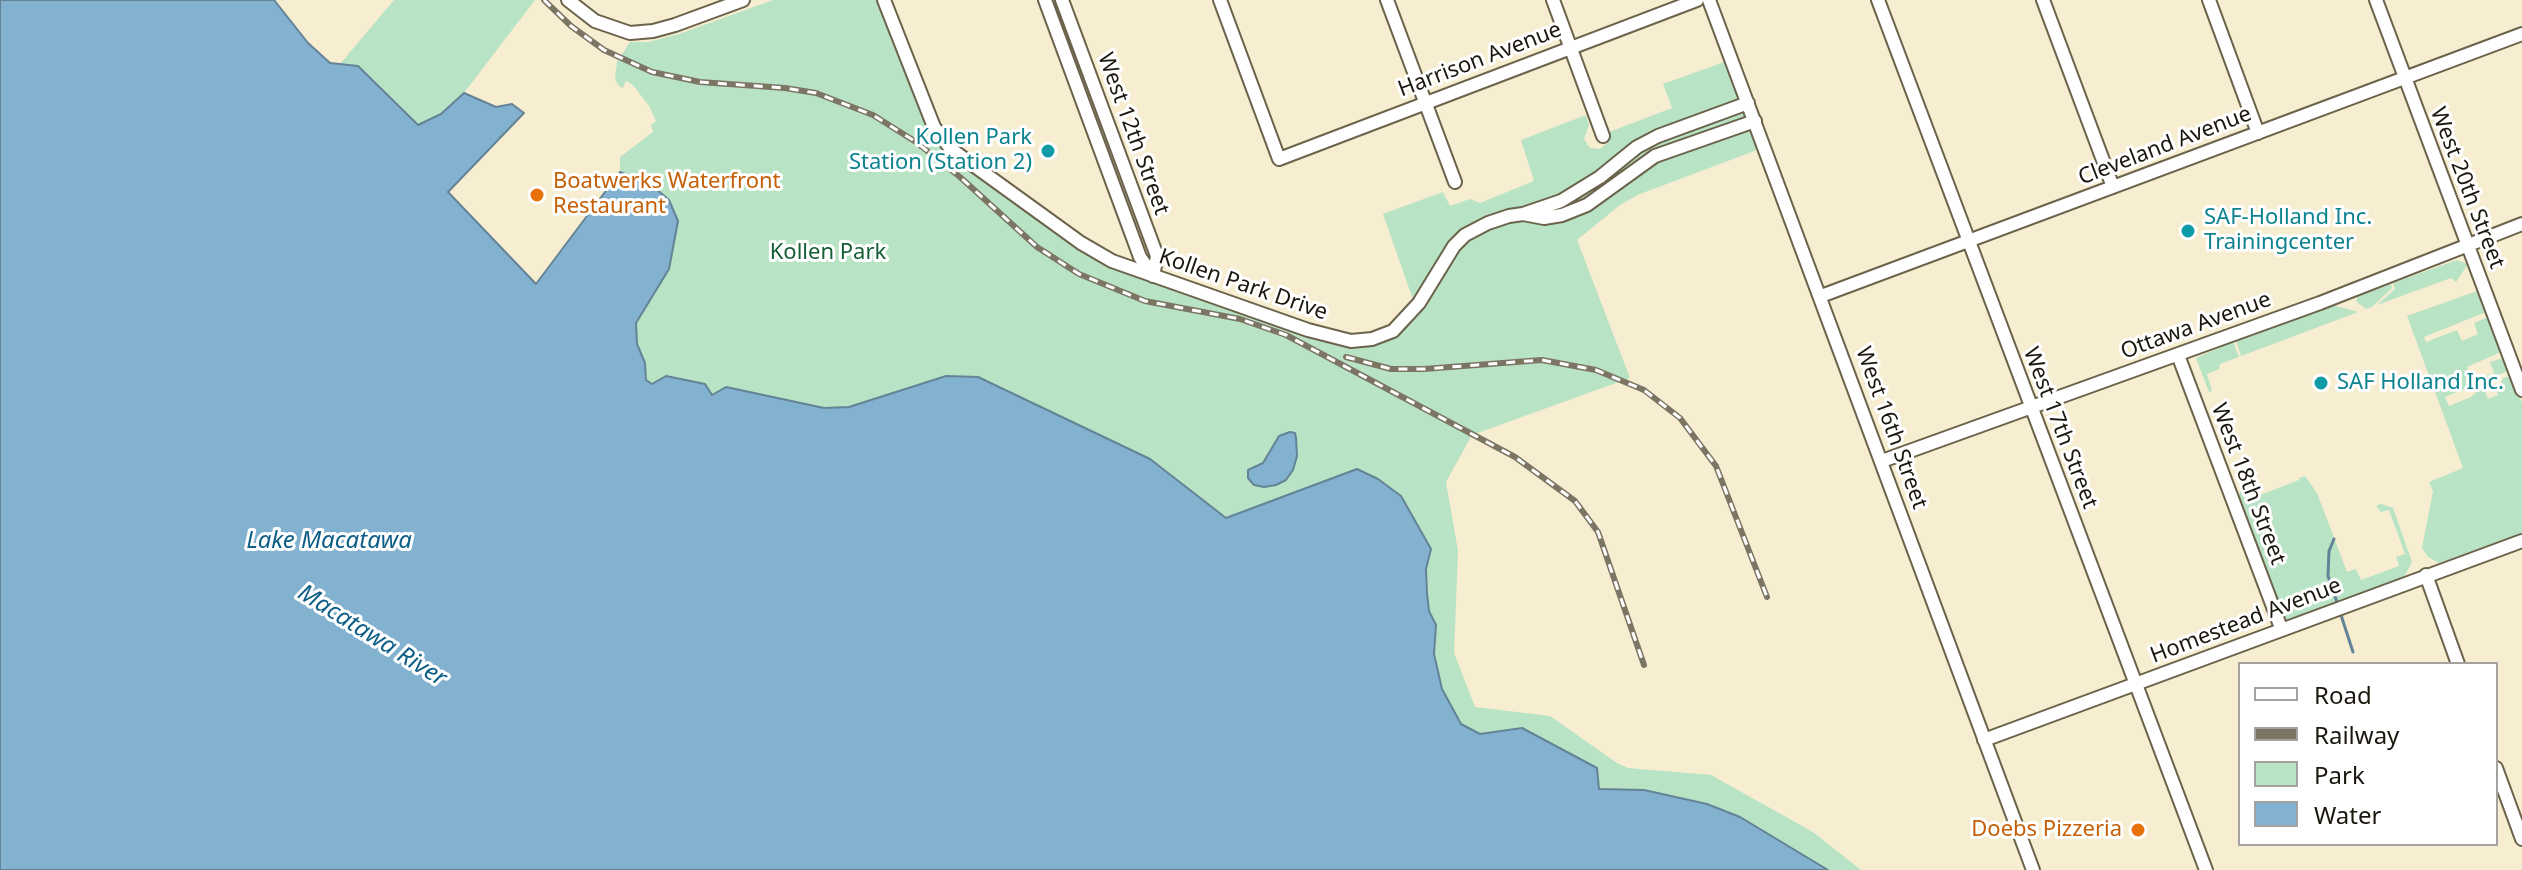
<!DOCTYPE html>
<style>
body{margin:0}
#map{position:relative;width:2522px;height:870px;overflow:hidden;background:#f7edd1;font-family:"Noto Sans",sans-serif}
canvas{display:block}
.legend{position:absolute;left:2238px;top:662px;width:260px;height:184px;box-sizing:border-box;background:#fff;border:2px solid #a4a29f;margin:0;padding:10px 14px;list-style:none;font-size:24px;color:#1b170e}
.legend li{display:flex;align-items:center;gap:16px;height:40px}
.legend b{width:40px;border:2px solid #a4a29f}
</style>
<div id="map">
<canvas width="2522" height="870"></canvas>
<ul class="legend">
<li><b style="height:10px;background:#fff"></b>Road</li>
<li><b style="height:10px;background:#7c7564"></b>Railway</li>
<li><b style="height:22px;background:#b8e3c4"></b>Park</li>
<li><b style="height:22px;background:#83b1d0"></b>Water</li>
</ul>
</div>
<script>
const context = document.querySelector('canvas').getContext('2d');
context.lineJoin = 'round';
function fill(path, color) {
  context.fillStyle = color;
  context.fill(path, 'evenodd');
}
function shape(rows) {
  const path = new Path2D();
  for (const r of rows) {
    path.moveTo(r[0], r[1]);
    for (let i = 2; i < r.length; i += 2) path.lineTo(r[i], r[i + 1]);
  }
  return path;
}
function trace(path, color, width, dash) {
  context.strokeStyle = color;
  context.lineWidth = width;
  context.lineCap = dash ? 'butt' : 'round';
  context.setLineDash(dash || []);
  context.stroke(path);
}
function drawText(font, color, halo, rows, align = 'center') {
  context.font = font + ' "Noto Sans",sans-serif';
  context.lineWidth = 6;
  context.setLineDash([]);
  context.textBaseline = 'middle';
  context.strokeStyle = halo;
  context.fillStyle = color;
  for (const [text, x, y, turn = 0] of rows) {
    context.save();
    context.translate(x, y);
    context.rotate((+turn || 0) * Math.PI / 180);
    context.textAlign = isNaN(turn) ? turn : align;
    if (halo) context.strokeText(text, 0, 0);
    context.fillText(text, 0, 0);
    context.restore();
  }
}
fill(shape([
 [394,0,535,0,464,93,441,114,418,125,359,66,340,64],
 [773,0,878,0,933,141,1090,256,1149,281,1337,345,1365,346,1386,340,1405,329,1417,311,1383,214,1443,192,1450,206,1470,199,1480,203,1534,181,1521,140,1586,115,1589,125,1584,139,1590,148,1600,149,1607,143,1609,132,1672,108,1663,84,1724,62,1757,150,1640,194,1620,205,1577,240,1630,378,1472,435,1446,482,1458,551,1454,653,1475,707,1550,716,1617,763,1628,768,1711,775,1813,832,1861,870,1828,870,1740,817,1707,804,1644,790,1598,789,1522,728,1480,734,1461,724,1442,689,1434,654,1436,625,1429,611,1427,593,1426,568,1431,549,1357,469,1226,518,1151,460,937,378,849,407,824,408,726,387,712,395,645,381,645,363,637,344,636,322,669,269,678,221,648,182,620,172,620,157,653,132,651,125,656,121,649,106,633,85,626,81,623,88,618,85,615,78,617,62,630,42,648,42,679,34],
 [2457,260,2468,264,2456,282,2451,278,2377,305,2395,289,2393,283],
 [2391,284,2392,288,2372,307,2366,309,2356,301,2358,296],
 [2480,290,2488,310,2486,312,2424,337,2426,342,2457,330,2462,341,2478,334,2474,323,2488,317,2503,351,2467,367,2472,381,2494,373,2490,362,2503,358,2506,360,2510,370,2445,397,2449,406,2471,397,2483,386,2488,399,2498,395,2497,392,2503,378,2512,376,2522,403,2522,533,2439,563,2428,557,2422,548,2433,491,2429,482,2463,468,2407,316],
 [2333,305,2358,312,2241,356,2236,341],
 [2233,342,2239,357,2220,364,2219,369,2207,374,2212,391,2209,392,2196,358],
 [2305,476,2317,493,2347,572,2356,569,2361,580,2399,566,2396,557,2405,554,2389,510,2381,512,2376,506,2381,504,2393,508,2412,562,2404,577,2284,623,2242,515,2239,494,2243,488,2246,497,2251,496,2252,498,2299,480,2299,478]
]), '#b8e3c4');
const water = shape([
 [0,0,274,0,308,43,330,63,358,66,418,125,441,114,464,93,496,107,512,104,524,113,448,192,536,284,620,172,648,182,669,200,678,221,669,269,636,323,637,344,645,363,646,380,652,384,666,376,705,384,712,395,726,387,824,408,849,407,946,376,978,377,1150,459,1226,518,1357,469,1378,479,1401,496,1431,549,1426,569,1427,593,1429,611,1436,625,1434,654,1442,689,1461,724,1480,734,1522,728,1597,768,1599,789,1644,790,1707,804,1740,817,1828,870,0,870,0,0],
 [1290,432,1295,433,1296,438,1297,456,1293,470,1286,480,1276,485,1264,487,1254,485,1248,478,1248,470,1263,463,1279,436,1290,432]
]);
fill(water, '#83b1d0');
trace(water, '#648396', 2);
trace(shape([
 [2334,539,2329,551,2328,576,2338,605],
 [2340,612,2353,652]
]), '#648396', 3);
const minor = shape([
 [568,0,595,21,630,33,653,31,675,25,743,0],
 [884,0,934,127,951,149,1081,243,1112,261,1308,330,1351,341,1372,339,1393,331,1419,303,1454,246,1465,235,1488,223,1509,216,1523,214,1544,218,1562,215,1587,205,1655,156,1755,121],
 [1045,0,1140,257,1153,276],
 [1062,0,1157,256,1153,276],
 [1220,0,1279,159,1697,0],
 [1387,0,1455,182],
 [1553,0,1603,136],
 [1709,0,2033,870],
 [1878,0,2206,870],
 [2043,0,2113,187],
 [2209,0,2258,133],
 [2376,0,2522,390],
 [1523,214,1561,201,1600,177,1637,147,1658,136,1748,103],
 [1821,296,2522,34],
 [2178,355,2281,628],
 [1882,461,2320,303,2522,224],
 [2426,575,2458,664],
 [1984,740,2522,541],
 [2496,768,2522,839]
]);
trace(minor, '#6c634c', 16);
trace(minor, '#fff', 12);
const rail = shape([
 [544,0,571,26,604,50,652,72,700,82,785,88,816,93,873,115,916,142,960,177,1037,247,1079,274,1145,301,1240,319,1286,335,1515,457,1575,501,1598,532,1644,665],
 [1346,357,1391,369,1424,369,1542,360,1596,370,1644,390,1680,418,1716,466,1767,597]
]);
trace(rail, '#7c7564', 6);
trace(rail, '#fff', 3, [9]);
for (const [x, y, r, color] of [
 [1048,151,8,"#0f9aa8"],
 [537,195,8,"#e8710a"],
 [2188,231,8,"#0f9aa8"],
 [2321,383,8,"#0f9aa8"],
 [2138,830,8,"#e8710a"]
]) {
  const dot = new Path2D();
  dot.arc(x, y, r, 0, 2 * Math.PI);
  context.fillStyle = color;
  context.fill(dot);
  trace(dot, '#fff', 3);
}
drawText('22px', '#1b170e', '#fff', [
 ["Harrison Avenue",1480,60,-21],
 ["West 12th Street",1133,134,70],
 ["Cleveland Avenue",2165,146,-21],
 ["West 20th Street",2467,188,69],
 ["Kollen Park Drive",1243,285,19],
 ["Ottawa Avenue",2196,326,-20],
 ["West 16th Street",1891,428,70],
 ["West 17th Street",2060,428,69],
 ["West 18th Street",2248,484,69],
 ["Homestead Avenue",2246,621,-21]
]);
drawText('22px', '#0d838f', '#fff', [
 ["Kollen Park",1032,138,"right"],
 ["Station (Station 2)",1032,163,"right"],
 ["SAF-Holland Inc.",2204,218],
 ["Trainingcenter",2204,243],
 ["SAF Holland Inc.",2337,383]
], 'left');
drawText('22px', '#c56008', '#fff', [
 ["Boatwerks Waterfront",553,182],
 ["Restaurant",553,207],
 ["Doebs Pizzeria",2122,830,"right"]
], 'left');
drawText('22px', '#155e35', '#fff', [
 ["Kollen Park",828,253]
]);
drawText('italic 24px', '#0d5e87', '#fff', [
 ["Lake Macatawa",329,541],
 ["Macatawa River",372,636,32]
]);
</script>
